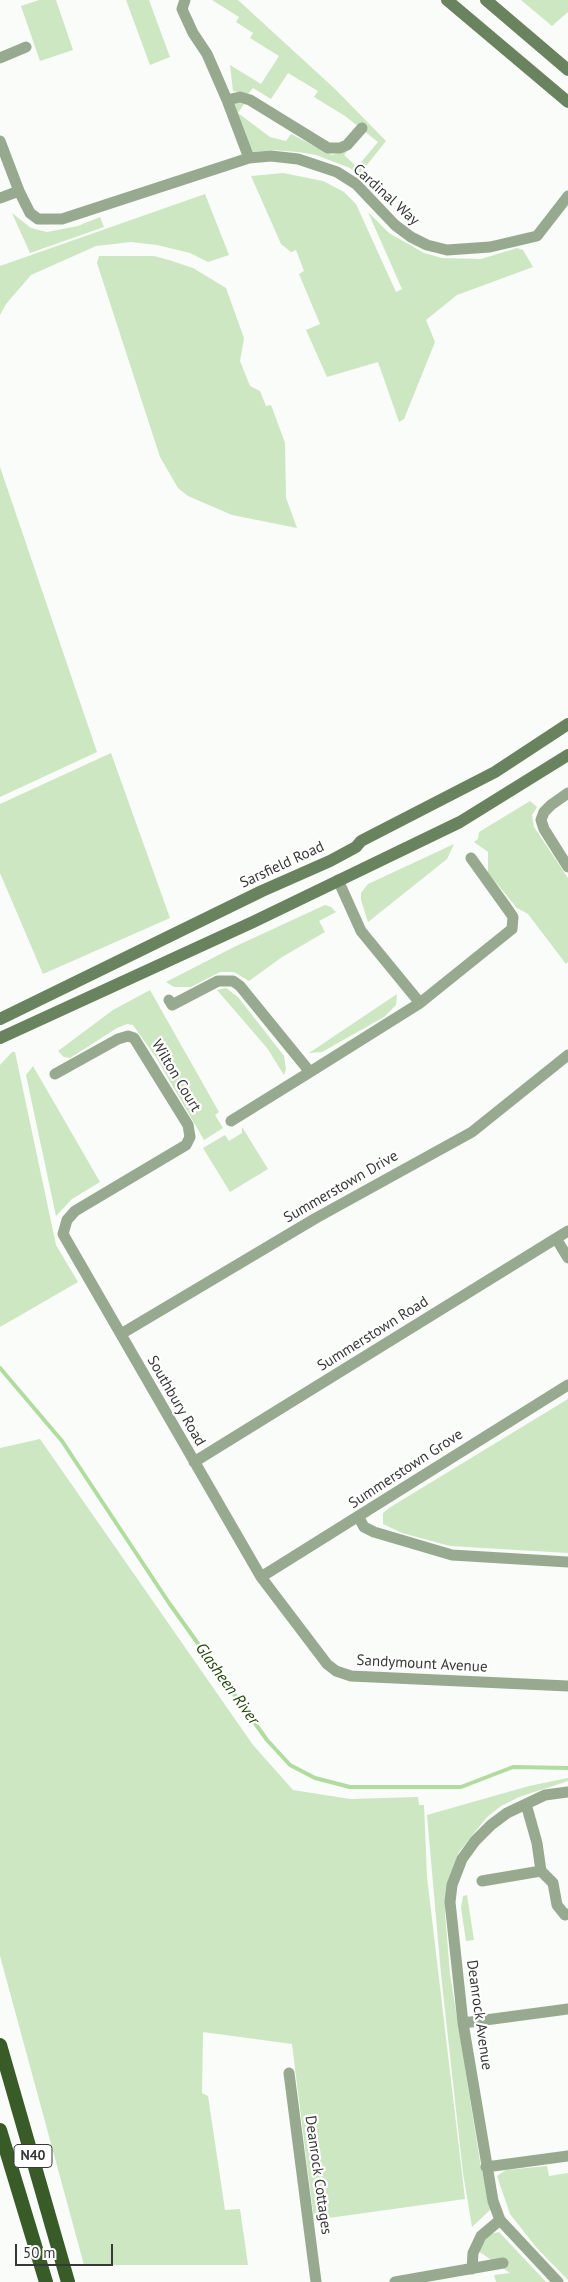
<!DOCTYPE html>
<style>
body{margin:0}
#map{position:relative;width:568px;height:2282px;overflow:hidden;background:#f9fcf8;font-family:"PT Sans",sans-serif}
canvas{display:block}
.scale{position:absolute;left:15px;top:2244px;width:98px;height:22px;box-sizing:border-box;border:2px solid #373937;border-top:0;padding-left:6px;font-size:15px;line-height:18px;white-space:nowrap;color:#373937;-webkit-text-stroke:4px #fff;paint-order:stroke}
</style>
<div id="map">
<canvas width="568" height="2282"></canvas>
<div class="scale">50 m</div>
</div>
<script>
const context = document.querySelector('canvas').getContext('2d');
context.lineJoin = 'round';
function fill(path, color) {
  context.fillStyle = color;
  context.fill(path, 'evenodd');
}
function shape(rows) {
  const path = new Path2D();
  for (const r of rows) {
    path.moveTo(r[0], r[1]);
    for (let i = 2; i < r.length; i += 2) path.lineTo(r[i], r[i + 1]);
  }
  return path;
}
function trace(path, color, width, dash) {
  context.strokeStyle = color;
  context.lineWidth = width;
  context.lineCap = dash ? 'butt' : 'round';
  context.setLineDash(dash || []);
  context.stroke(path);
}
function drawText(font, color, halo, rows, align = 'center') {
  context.font = font + ' "PT Sans",sans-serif';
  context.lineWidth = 4.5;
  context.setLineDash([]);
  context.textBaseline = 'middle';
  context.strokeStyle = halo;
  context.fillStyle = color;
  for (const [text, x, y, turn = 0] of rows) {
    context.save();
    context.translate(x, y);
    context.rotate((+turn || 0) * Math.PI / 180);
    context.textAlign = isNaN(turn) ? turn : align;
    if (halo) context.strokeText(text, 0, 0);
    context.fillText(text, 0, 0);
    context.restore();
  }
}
fill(shape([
 [39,0,56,0,73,50,40,61,21,6],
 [126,0,149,0,170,57,150,65],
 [212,0,238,0,335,89,386,141,359,175,350,168,316,155,298,152,273,150,254,152,246,150,228,108,235,102,244,104,238,113,270,137,286,141,291,134,332,155,348,150,344,155,357,167,378,142,345,116,314,97,318,91,288,73,271,99,253,88,248,94,233,91,230,65,261,84,279,56,250,38,253,33,236,22,239,17],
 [521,0,568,0,568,12,552,26],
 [283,173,323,181,344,192,356,204,396,292,402,289,368,212,389,233,424,253,442,258,481,259,517,248,523,250,533,267,457,295,426,320,435,342,404,419,399,422,378,362,327,377,306,330,320,324,299,274,304,271,296,250,291,252,281,244,251,176],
 [205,194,229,255,208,262,190,253,157,245,131,242,96,246,31,275,6,304,0,315,0,266],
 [12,213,31,228,47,232,78,226,100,217,104,227,30,253],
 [99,256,154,256,169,260,193,268,226,288,244,338,240,361,250,386,260,391,266,406,271,405,285,443,286,498,297,528,232,515,188,496,178,488,160,457,97,263],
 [0,467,97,752,0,797],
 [111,753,170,918,43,974,0,873,0,804],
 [530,801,537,807,532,815,534,827,568,878,568,962,566,964,528,914,517,908,488,873,488,852,474,842,478,839,479,832],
 [454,844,447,859,368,922,361,900,361,893,368,884],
 [325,905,331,907,336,912,319,921,325,932,282,957,249,981,234,972,220,972,191,987,174,987,166,982,234,947],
 [226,988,238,997,284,1056,286,1069,284,1075,267,1048,217,990],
 [150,990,219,1112,215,1115,223,1128,204,1140,157,1059,133,1025,127,1024,117,1028,70,1058,64,1057,58,1051,113,1010],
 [397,994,396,1005,384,1017,322,1052,309,1053],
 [12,1052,15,1052,56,1245,78,1282,0,1327,0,1065],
 [33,1066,100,1182,72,1199,56,1216,26,1075],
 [242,1127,268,1169,230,1192,203,1148,225,1135,229,1141,242,1133],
 [568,1399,568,1553,450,1546,402,1533,383,1524,383,1513,389,1508],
 [40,1439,253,1745,293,1790,350,1799,418,1797,419,1805,424,1805,427,1877,465,2199,314,2220,292,2044,203,2032,202,2093,208,2096,225,2210,240,2209,248,2265,84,2265,0,1956,0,1448],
 [568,1778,568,1781,519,1797,501,1806,487,1817,459,1852,449,1879,445,1913,450,1974,480,2162,491,2209,472,2227,463,2173,441,1974,427,1815,529,1786],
 [467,1895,474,1940,466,1941,461,1908,463,1896],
 [547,2166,549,2176,568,2173,568,2280,536,2247,510,2214,497,2176,506,2170],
 [499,2232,546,2282,496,2282,494,2275,510,2273,477,2250,483,2236]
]), '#cce7c2');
trace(shape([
 [0,1368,62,1441,169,1603,267,1740,290,1765,315,1778,350,1787,461,1787,513,1767,568,1768]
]), '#b0dc9f', 4);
trace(shape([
 [185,0,182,9,193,33,207,54,227,100,249,158],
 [0,58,26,47],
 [227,100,240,97,250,100,328,148,340,148,347,145,362,128],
 [0,141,19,191],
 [0,198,19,191,30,213,38,219,62,219,249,158,271,156,298,159,337,172,356,184,395,225,411,237,427,245,447,250,490,247,537,236,568,196],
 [568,793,551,805,544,812,541,820,544,829,568,867],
 [338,880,361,931,420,1003,512,929,513,917,509,911,471,858],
 [169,1000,172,1005,218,981,233,981,240,986,310,1072,420,1003],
 [55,1074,118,1039,128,1036,134,1038,188,1125,190,1137,186,1145,75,1211,67,1220,63,1234,261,1577,327,1664,336,1671,351,1676,568,1686],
 [231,1121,310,1072],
 [557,1240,568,1258],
 [121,1334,316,1218,472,1132,568,1055],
 [194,1462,568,1231],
 [359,1518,364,1527,374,1532,452,1555,568,1562],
 [261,1577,568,1385],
 [541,1871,553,1883,557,1905,565,1915,568,1914],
 [482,1881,541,1871,537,1843,526,1804],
 [463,2023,568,2009],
 [289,2073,316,2282],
 [486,2167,568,2156],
 [472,2269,473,2253,481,2236,500,2220],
 [395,2282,503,2263],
 [558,2282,500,2220,493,2201,463,2023,450,1902,452,1885,462,1859,475,1841,491,1825,507,1813,545,1795,568,1792]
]), '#97aa90', 11);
trace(shape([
 [447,0,568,102],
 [486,0,568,70],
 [0,1019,262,891,330,861,356,847,361,841,495,772,568,724],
 [0,1038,253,922,460,822,568,755]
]), '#68835d', 12);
trace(shape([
 [0,2045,68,2282],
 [0,2130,46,2282]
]), '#385b28', 14);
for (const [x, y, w] of [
 [33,2156,38]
]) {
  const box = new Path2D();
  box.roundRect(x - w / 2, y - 11.5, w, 23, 4);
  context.fillStyle = '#fff';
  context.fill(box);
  trace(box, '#373937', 1);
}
drawText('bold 14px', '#373937', null, [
 ["N40",33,2156]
]);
drawText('15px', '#373937', '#fff', [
 ["Cardinal Way",386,195,42],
 ["Sarsfield Road",282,865,-25],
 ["Wilton Court",176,1076,59],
 ["Summerstown Drive",341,1187,-30],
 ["Summerstown Road",373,1334,-32],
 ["Southbury Road",176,1401,60],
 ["Summerstown Grove",406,1469,-33],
 ["Sandymount Avenue",422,1664,3],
 ["Deanrock Avenue",479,2015,82],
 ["Deanrock Cottages",318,2175,82]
]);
drawText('italic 16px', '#1c4405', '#fff', [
 ["Glasheen River",227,1684,54]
]);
</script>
